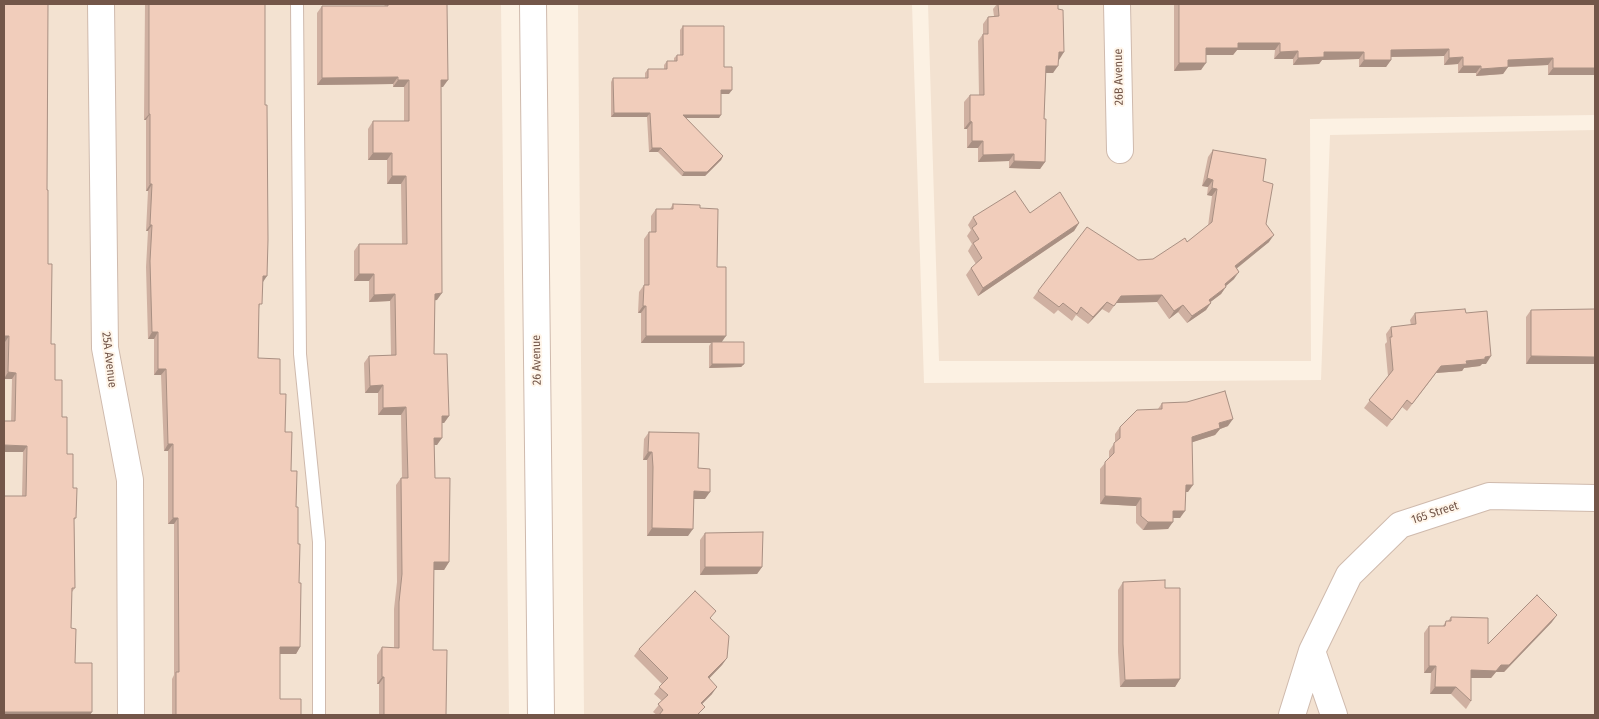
<!DOCTYPE html>
<style>
body{margin:0}
#map{position:relative;width:1599px;height:719px;overflow:hidden;background:#fcf1e3;font-family:"Fira Sans Condensed",sans-serif}
canvas{display:block}
.frame{position:absolute;inset:0;border:5px solid #735649;pointer-events:none}
</style>
<div id="map">
<canvas width="1599" height="719"></canvas>
<div class="frame"></div>
</div>
<script>
const context = document.querySelector('canvas').getContext('2d');
context.lineJoin = 'round';
function fill(path, color) {
  context.fillStyle = color;
  context.fill(path, 'evenodd');
}
function shape(rows) {
  const path = new Path2D();
  for (const r of rows) {
    path.moveTo(r[0], r[1]);
    for (let i = 2; i < r.length; i += 2) path.lineTo(r[i], r[i + 1]);
  }
  return path;
}
function trace(path, color, width, dash) {
  context.strokeStyle = color;
  context.lineWidth = width;
  context.lineCap = dash ? 'butt' : 'round';
  context.setLineDash(dash || []);
  context.stroke(path);
}
function drawText(font, color, halo, rows, align = 'center') {
  context.font = font + ' "Fira Sans Condensed",sans-serif';
  context.lineWidth = 4;
  context.setLineDash([]);
  context.textBaseline = 'middle';
  context.strokeStyle = halo;
  context.fillStyle = color;
  for (const [text, x, y, turn = 0] of rows) {
    context.save();
    context.translate(x, y);
    context.rotate((+turn || 0) * Math.PI / 180);
    context.textAlign = isNaN(turn) ? turn : align;
    if (halo) context.strokeText(text, 0, 0);
    context.fillText(text, 0, 0);
    context.restore();
  }
}
fill(shape([
 [4,4,501,4,509,715,4,715],
 [578,4,912,4,924,383,1321,380,1330,135,1595,130,1595,715,584,715],
 [928,4,1595,4,1595,115,1310,119,1311,361,939,361]
]), '#f3e2d1');
const service = shape([
 [297,4,300,354,319,542,319,715]
]);
const minor = shape([
 [101,4,105,348,130,480,131,715],
 [533,4,541,715],
 [1117,4,1120,150],
 [1312,651,1334,715],
 [1292,715,1312,651,1349,575,1400,525,1489,496,1595,498]
]);
trace(service, '#cfbaad', 14);
trace(minor, '#cfbaad', 28);
trace(service, '#fff', 12);
trace(minor, '#fff', 26);
fill(shape([
 [145,4,265,4,263,282,259,309,258,358,280,394,296,507,299,583,300,647,296,654,280,654,280,699,301,715,172,715,172,679,174,675,174,524,168,524,168,451,164,451,161,375,154,375,154,339,148,339,146,267,148,231,146,231,148,191,146,191,146,120,144,120],
 [386,4,447,4,443,87,441,87,437,300,435,300,434,354,449,416,444,423,442,423,437,445,434,445,435,478,449,562,444,570,434,570,433,650,446,715,379,715,379,684,377,684,377,655,382,647,394,648,394,609,397,582,396,485,401,478,402,478,401,415,378,415,378,393,365,393,364,363,369,356,391,355,390,301,369,302,369,281,354,281,354,251,359,244,402,244,401,184,387,184,387,160,368,160,368,129,373,121,404,121,404,87,393,87,393,84,317,85,317,13,322,6,384,6],
 [997,4,998,4,1059,60,1053,73,1046,73,1044,119,1045,162,1040,169,1009,168,1009,161,978,162,978,148,967,148,967,129,964,129,964,102,970,95,979,95,978,41,983,34,983,24,988,17,994,16,993,9],
 [1174,4,1595,4,1595,73,1594,75,1548,75,1548,65,1508,67,1503,74,1476,76,1476,73,1458,73,1458,64,1444,65,1444,56,1391,57,1391,60,1386,67,1359,67,1359,59,1322,60,1319,64,1293,65,1293,59,1274,59,1275,50,1237,50,1233,55,1206,55,1201,70,1174,71],
 [683,26,724,67,729,94,721,94,719,118,686,118,723,156,721,160,705,176,682,176,658,152,649,152,647,117,611,117,611,82,613,78,645,78,645,73,648,69,664,69,664,65,667,61,674,61,674,58,677,55,680,55,680,30],
 [1213,150,1263,181,1266,224,1269,242,1236,268,1234,279,1226,286,1221,294,1210,302,1206,310,1187,323,1178,312,1169,319,1157,302,1116,303,1109,313,1102,309,1088,324,1076,315,1072,321,1058,310,1054,314,1033,298,1038,291,1138,260,1153,259,1187,242,1208,226,1212,196,1207,195,1208,187,1202,186,1208,157],
 [47,190,48,264,51,344,55,380,62,417,67,454,73,488,76,518,74,520,75,588,72,592,71,628,75,663,90,715,22,496,23,452,11,421,12,379,4,379,5,342,4,342],
 [673,204,700,208,717,267,722,342,744,364,741,367,709,368,709,346,711,343,641,343,641,313,638,313,639,292,644,285,644,239,649,232,651,232,651,216,656,209,670,209],
 [1030,213,1079,223,1074,231,978,296,966,275,971,268,976,264,968,251,972,244,967,236,971,230,968,225,973,217],
 [1595,309,1526,364,1526,317,1531,310],
 [1415,313,1466,313,1486,364,1482,364,1480,366,1464,368,1462,371,1436,373,1407,411,1402,407,1387,427,1364,408,1388,376,1385,344,1387,342,1386,334,1391,327,1411,325,1410,320],
 [1162,403,1228,426,1220,429,1215,435,1192,442,1188,492,1186,492,1180,518,1173,518,1168,529,1143,530,1136,523,1136,506,1100,504,1100,469,1109,458,1109,451,1115,442,1115,434,1120,427,1158,409],
 [649,432,698,468,705,499,694,499,688,536,647,536,647,460,643,460,644,439],
 [705,533,762,567,757,574,700,575,700,540],
 [1123,582,1165,588,1180,679,1175,687,1120,687,1118,652,1118,590],
 [1451,617,1488,644,1552,622,1504,672,1496,672,1491,678,1471,678,1471,701,1466,709,1451,694,1430,694,1431,673,1424,673,1424,633,1429,626,1443,626,1446,621,1448,621],
 [711,619,727,658,722,665,709,678,712,694,702,704,699,715,657,715,653,712,662,701,654,694,662,684,634,656,639,649]
]), '#cfb0a1');
fill(shape([
 [1238,43,1280,43,1275,50,1237,50,1233,55,1201,55,1206,48],
 [1449,49,1444,56,1386,57,1391,50],
 [1298,51,1293,59,1274,59,1280,52],
 [1059,52,1064,52,1059,60],
 [1324,52,1364,52,1359,59,1322,60,1319,64,1293,65,1298,58],
 [1463,57,1458,64,1444,65,1449,58],
 [1553,58,1548,65,1503,67,1508,60],
 [1364,60,1391,60,1386,67,1359,67],
 [1179,63,1206,63,1201,70,1174,71],
 [1046,66,1058,66,1053,73,1041,73],
 [1463,66,1481,66,1476,73,1458,73],
 [1508,67,1503,74,1476,76,1481,69],
 [1553,68,1595,68,1595,73,1594,75,1548,75],
 [398,77,393,84,317,85,322,78],
 [398,80,409,80,404,87,393,87],
 [441,80,448,80,443,87,436,87],
 [721,90,732,90,729,94,719,94],
 [614,113,650,113,647,117,611,117],
 [149,114,150,114,146,120,144,120],
 [683,115,721,115,719,118,680,118],
 [970,121,972,122,967,129,964,129],
 [972,141,983,141,978,148,967,148],
 [652,148,661,148,658,152,649,152],
 [373,153,392,153,387,160,368,160],
 [1014,154,1009,161,978,162,983,155],
 [723,156,721,160,705,176,682,176,684,172],
 [1014,161,1045,162,1040,169,1009,168],
 [392,176,406,176,401,184,387,184],
 [1207,178,1213,180,1208,187,1202,186],
 [150,184,152,184,148,191,146,191],
 [1212,188,1217,189,1212,196,1207,195],
 [1079,223,1074,231,978,296,983,288],
 [150,225,152,225,148,231,146,231],
 [1274,235,1269,242,1230,274,1235,266],
 [1239,272,1234,279,1220,291,1225,284],
 [359,274,374,274,369,281,354,281],
 [263,276,267,276,263,282],
 [1226,287,1221,294,1204,307,1209,300],
 [442,293,437,300,430,301,435,294],
 [395,294,390,301,369,302,374,295],
 [1162,295,1157,302,1116,303,1109,313,1121,296],
 [1107,302,1102,309,1088,324,1093,317],
 [1211,303,1206,310,1187,323,1192,316],
 [1183,305,1178,312,1169,319,1174,311],
 [643,306,646,306,641,313,638,313],
 [152,332,158,332,154,339,148,339],
 [4,336,9,336,5,342,4,342],
 [646,336,726,336,721,343,712,342,711,343,641,343],
 [1491,356,1486,364,1482,364,1480,366,1464,368,1462,371,1436,373,1407,411,1441,366,1485,357],
 [1531,356,1595,357,1595,364,1526,364],
 [712,364,744,364,741,367,709,368],
 [158,369,166,369,161,375,154,375],
 [8,372,16,373,12,379,4,379],
 [383,385,378,393,365,393,370,386],
 [406,407,401,415,378,415,383,408],
 [442,416,449,416,444,423,437,423],
 [1233,419,1228,426,1220,429,1215,435,1187,444,1192,437,1219,423],
 [434,438,442,438,437,445,429,445],
 [168,444,173,444,168,451,164,451],
 [4,445,27,446,23,452,4,452],
 [648,452,652,452,647,460,643,460],
 [1186,485,1193,485,1188,492,1181,492],
 [694,491,710,492,705,499,689,499],
 [1105,496,1141,498,1136,506,1100,504],
 [1173,511,1185,511,1180,518,1168,518],
 [173,518,178,518,174,524,168,524],
 [1148,522,1173,522,1168,529,1143,530],
 [652,528,693,529,688,536,647,536],
 [434,562,449,562,444,570,429,570],
 [705,567,762,567,757,574,700,575],
 [1557,615,1552,622,1504,672,1496,672,1491,678,1466,678,1471,670],
 [280,647,300,647,296,654,276,654],
 [727,658,722,665,703,685,708,677],
 [1429,666,1436,666,1431,673,1424,673],
 [382,677,384,677,379,684,377,684],
 [1180,679,1175,687,1120,687,1125,680],
 [717,687,712,694,696,710,701,703],
 [1435,687,1456,687,1451,694,1430,694],
 [4,712,92,712,90,715,4,715]
]), '#a99083');
const building = shape([
 [4,4,48,4,47,190,48,190,48,264,52,264,51,344,55,344,55,380,62,380,62,417,67,417,67,454,73,454,73,488,77,488,76,518,74,518,75,588,72,588,71,628,76,629,75,663,92,663,92,712,4,712,4,496,26,496,27,446,4,445,4,421,15,421,16,373,8,372,9,336,4,336,4,4],
 [149,4,265,4,265,105,267,105,268,240,267,276,263,276,262,304,259,304,258,358,280,359,280,394,286,394,285,432,292,432,291,471,297,471,296,507,298,507,298,544,300,544,299,583,301,583,300,647,280,647,280,699,301,699,301,715,176,715,176,672,179,672,178,518,173,518,173,444,168,444,166,369,158,369,158,332,152,332,150,261,152,225,150,225,152,184,150,184,150,114,149,114,149,4],
 [388,4,447,4,448,80,441,80,442,293,435,294,434,354,447,354,449,416,442,416,442,438,434,438,435,478,450,478,449,562,434,562,433,650,447,650,446,715,384,715,384,677,382,677,382,647,399,648,399,602,402,574,401,478,408,478,406,407,383,408,383,385,370,386,369,356,396,355,395,294,374,295,374,274,359,274,359,244,407,244,406,176,392,176,392,153,373,153,373,121,409,121,409,80,398,80,398,77,322,78,322,6,388,6,388,4],
 [998,4,1058,4,1058,9,1063,10,1064,52,1059,52,1058,66,1046,66,1044,119,1046,119,1045,162,1014,161,1014,154,983,155,983,141,972,141,972,122,970,121,970,95,984,95,983,34,988,34,988,17,999,16,998,4],
 [1179,4,1595,4,1595,68,1553,68,1553,58,1508,60,1508,67,1481,69,1481,66,1463,66,1463,57,1449,58,1449,49,1391,50,1391,60,1364,60,1364,52,1324,52,1324,57,1298,58,1298,51,1280,52,1280,43,1238,43,1238,48,1206,48,1206,63,1179,63,1179,4],
 [683,26,724,26,724,67,732,67,732,90,721,90,721,115,683,115,723,156,707,172,684,172,661,148,652,148,650,113,614,113,613,78,648,78,648,69,667,69,667,61,677,61,677,55,683,55,683,26],
 [1213,150,1266,159,1263,181,1273,184,1266,224,1274,235,1235,266,1239,272,1225,284,1226,287,1209,300,1211,303,1192,316,1183,305,1174,311,1162,295,1121,296,1114,306,1107,302,1093,317,1081,307,1077,314,1063,303,1059,307,1038,291,1087,227,1138,260,1153,259,1185,238,1187,242,1212,222,1217,189,1212,188,1213,180,1207,178,1213,150],
 [1015,191,1030,213,1060,192,1079,223,983,288,971,268,982,258,973,243,979,239,972,228,977,224,973,217,1015,191],
 [673,204,700,205,700,208,718,209,717,267,726,267,726,336,646,336,646,306,643,306,644,285,649,285,649,232,656,232,656,209,673,209,673,204],
 [1465,309,1466,313,1487,311,1491,356,1485,357,1485,359,1466,361,1467,364,1441,366,1412,404,1407,400,1392,420,1369,400,1393,370,1390,337,1392,337,1391,327,1416,324,1415,313,1465,309],
 [1595,309,1595,357,1531,356,1531,310,1595,309],
 [712,342,744,342,744,364,712,364,712,342],
 [1225,391,1233,419,1219,423,1220,428,1192,437,1193,485,1186,485,1185,511,1173,511,1173,522,1148,522,1141,516,1141,498,1105,496,1105,462,1114,453,1114,443,1120,438,1120,427,1137,410,1162,409,1162,403,1187,402,1225,391],
 [649,432,699,433,698,468,710,469,710,492,694,491,693,529,652,528,653,467,652,452,648,452,649,432],
 [763,532,762,567,705,567,705,533,763,532],
 [1165,580,1165,588,1180,588,1180,679,1125,680,1123,644,1123,582,1165,580],
 [695,591,716,611,710,618,729,636,727,658,708,677,717,687,701,703,705,707,697,715,659,715,663,710,658,704,668,695,659,687,668,678,639,649,695,591],
 [1537,595,1557,615,1509,665,1501,665,1496,671,1471,670,1471,701,1456,687,1435,687,1436,666,1429,666,1429,626,1445,626,1446,621,1451,621,1451,617,1488,618,1488,644,1537,595]
]);
fill(building, '#f1cdbb');
trace(building, '#a99083', 1);
drawText('12px', '#735649', '#fff5e9', [
 ["26B Avenue",1119,77,-91],
 ["25A Avenue",109,360,83],
 ["26 Avenue",537,360,-91],
 ["165 Street",1435,513,-18]
]);
</script>
